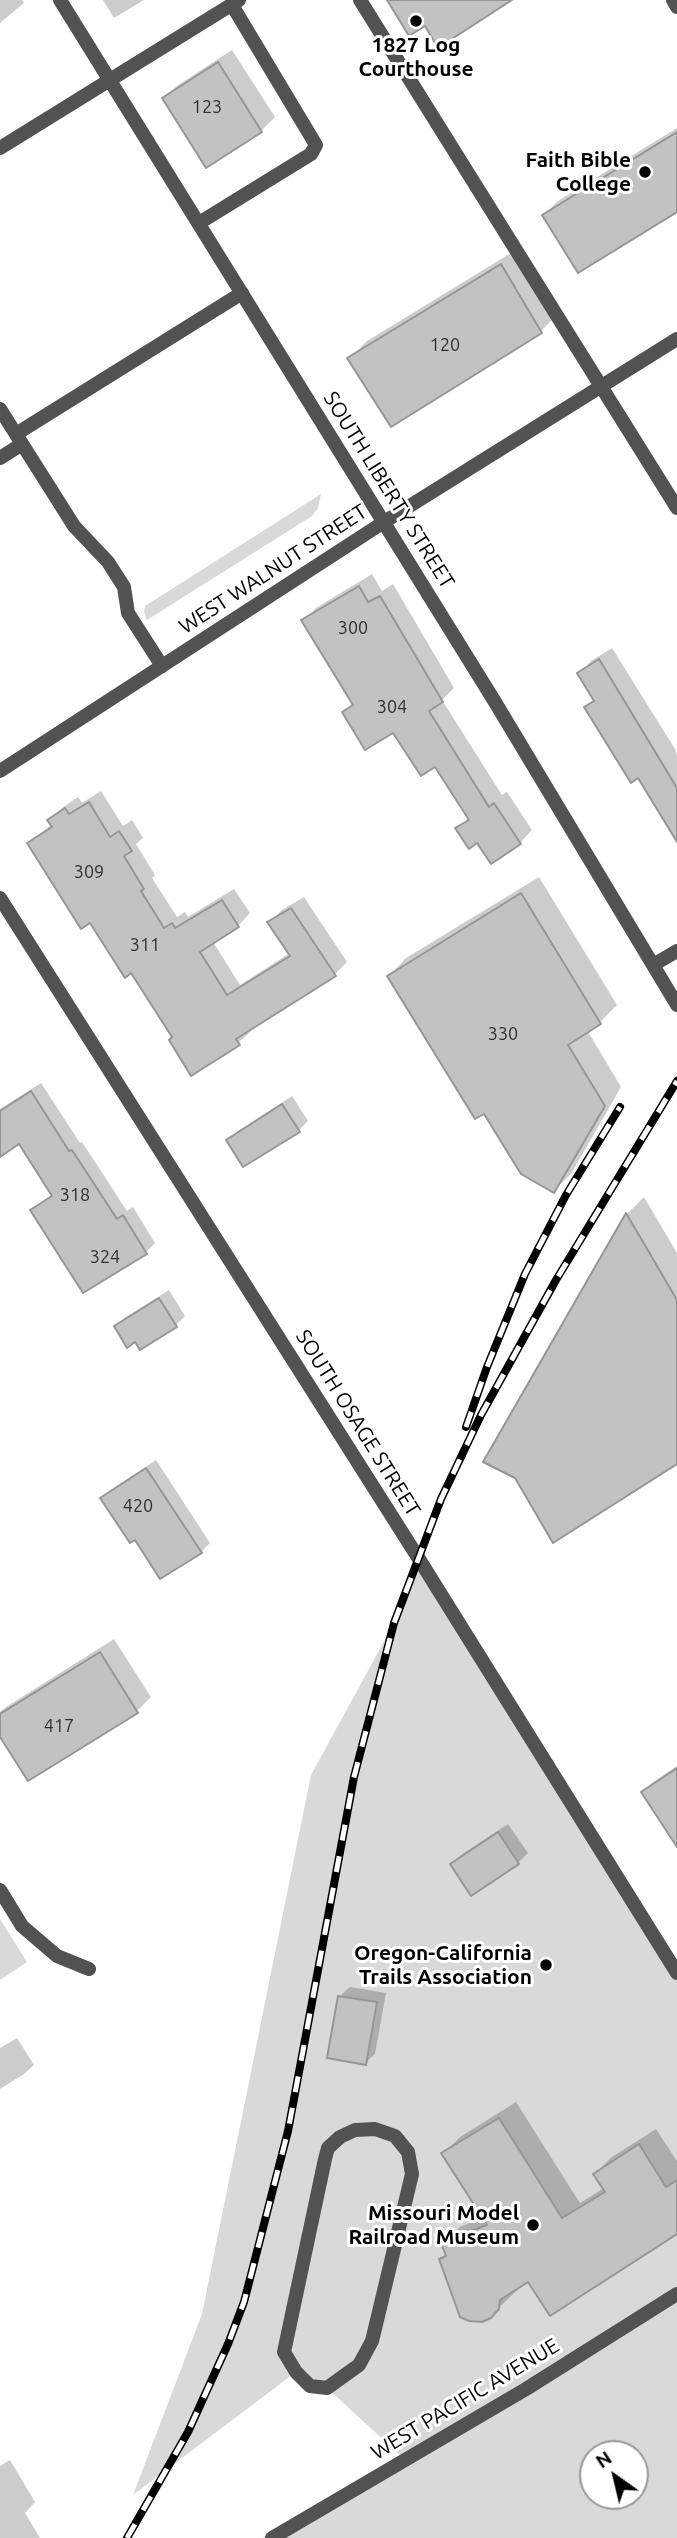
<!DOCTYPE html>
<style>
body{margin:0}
#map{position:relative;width:677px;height:2538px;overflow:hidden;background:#fff;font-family:Ubuntu,sans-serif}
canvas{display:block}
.north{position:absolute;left:579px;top:2440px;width:70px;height:70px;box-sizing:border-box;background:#fff;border:2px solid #999;border-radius:50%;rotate:326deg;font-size:19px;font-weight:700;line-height:28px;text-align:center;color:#000}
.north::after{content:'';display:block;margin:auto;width:24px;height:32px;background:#000;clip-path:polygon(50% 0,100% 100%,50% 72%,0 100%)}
</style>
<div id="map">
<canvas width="677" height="2538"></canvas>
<div class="north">N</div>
</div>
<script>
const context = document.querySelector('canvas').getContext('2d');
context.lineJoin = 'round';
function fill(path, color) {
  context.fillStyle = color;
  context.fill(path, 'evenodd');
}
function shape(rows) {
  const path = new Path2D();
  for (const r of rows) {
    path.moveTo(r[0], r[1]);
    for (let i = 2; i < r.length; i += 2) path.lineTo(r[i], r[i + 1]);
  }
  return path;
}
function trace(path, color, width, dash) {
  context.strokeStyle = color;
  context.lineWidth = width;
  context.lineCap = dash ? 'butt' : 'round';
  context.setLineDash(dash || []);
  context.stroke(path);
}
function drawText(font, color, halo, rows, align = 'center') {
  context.font = font + ' Ubuntu,sans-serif';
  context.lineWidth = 6;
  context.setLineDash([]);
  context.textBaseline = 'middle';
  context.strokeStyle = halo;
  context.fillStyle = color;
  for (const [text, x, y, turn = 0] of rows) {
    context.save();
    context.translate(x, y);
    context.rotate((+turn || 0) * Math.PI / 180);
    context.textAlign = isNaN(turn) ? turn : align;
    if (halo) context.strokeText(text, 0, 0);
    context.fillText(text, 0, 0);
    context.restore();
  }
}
fill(shape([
 [321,494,318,508,312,516,147,620,144,612,145,606],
 [419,1559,677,1973,677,2538,263,2538,400,2455,327,2388,296,2372,133,2495,202,2314,311,1775,394,1623],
 [593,2454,635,2454,635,2496,593,2496],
 [0,1919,27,1962,0,1980]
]), '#d9d9d9');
fill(shape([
 [0,0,22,0,24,3,0,23],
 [103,0,144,0,114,18],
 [232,50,275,117,261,131,164,98,178,85],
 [677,128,677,210,544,215,558,201],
 [519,248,558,314,540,332,350,358,367,341],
 [372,574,382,591,393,584,454,688,442,700,502,795,507,792,532,830,520,843,478,841,458,829,469,817,435,765,393,730,344,712,353,703,303,621,316,608],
 [612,648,675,749,677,756,677,838,638,776,586,707,595,699,579,674,591,661],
 [101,791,123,826,132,820,143,838,136,844,155,875,152,878,177,917,185,912,188,917,234,889,250,913,238,926,213,942,240,985,290,953,270,922,282,910,304,897,347,962,335,974,249,1029,251,1031,238,1043,174,1037,132,971,29,843,52,824,50,820,62,808,78,797,82,803],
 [539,877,617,1005,600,1022,587,1030,621,1087,571,1174,553,1191,485,1112,389,976,406,958],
 [41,1083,80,1143,82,1142,127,1211,133,1207,155,1243,146,1252,32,1210,53,1194,20,1142,0,1155,0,1109],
 [292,1096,308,1121,299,1130,228,1140,238,1131],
 [644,1197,677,1253,677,1462,486,1462,627,1214],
 [169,1290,185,1316,175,1326,116,1326,126,1317],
 [156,1460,210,1543,201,1552,136,1537,103,1498,112,1489],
 [114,1639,151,1697,137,1711,0,1734,0,1712,6,1707],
 [677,1766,677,1845,643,1792,653,1782],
 [508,1824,528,1853,518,1863,471,1894,452,1864,461,1855],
 [350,1987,386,1993,375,2054,365,2063,340,1996],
 [17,2038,34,2065,24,2074,0,2089,0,2048],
 [516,2102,580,2203,604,2188,595,2174,612,2157,656,2129,677,2161,677,2232,529,2279,490,2316,441,2259,447,2254,443,2244,460,2227,484,2217,443,2154,460,2137],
 [10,2460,35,2502,25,2513,40,2538,0,2538,0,2466]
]), '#0003');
const building = shape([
 [387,0,512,0,438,48,425,26,409,36,387,0],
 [218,62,262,132,206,168,162,98,218,62],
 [677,132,677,212,578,273,542,215,677,132],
 [501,264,542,333,391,427,347,358,501,264],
 [359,586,368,602,380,596,443,702,429,711,489,807,494,803,521,844,491,864,477,843,469,849,455,828,469,820,435,767,421,776,393,733,365,750,342,712,353,705,301,620,359,586],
 [599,659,677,788,677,842,638,778,631,783,584,707,594,701,577,673,599,659],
 [89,802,110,837,119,831,132,851,124,856,144,889,141,891,164,928,172,923,175,928,222,900,239,927,200,952,227,995,290,956,267,922,291,908,336,976,236,1039,240,1045,191,1076,169,1040,172,1037,131,973,125,978,90,923,81,929,27,843,52,827,47,820,65,808,69,814,89,802],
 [521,893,601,1024,568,1045,605,1106,554,1193,521,1174,484,1114,475,1119,387,976,521,893],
 [31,1091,69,1151,72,1150,117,1219,123,1215,147,1254,83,1293,30,1210,52,1196,19,1144,0,1157,0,1111,31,1091],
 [282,1104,300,1132,243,1167,226,1140,282,1104],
 [626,1213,677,1300,677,1464,553,1543,515,1478,483,1462,626,1213],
 [159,1298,177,1327,140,1350,135,1342,127,1348,114,1326,159,1298],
 [146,1468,202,1553,160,1579,135,1540,130,1543,100,1498,146,1468],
 [100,1652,138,1713,28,1781,0,1737,0,1714,100,1652],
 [677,1768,677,1847,641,1792,677,1768],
 [498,1832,519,1864,471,1896,450,1864,498,1832],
 [338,1996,377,2002,366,2065,327,2058,338,1996],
 [499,2118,562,2218,605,2192,593,2174,639,2144,666,2187,677,2180,677,2234,550,2316,528,2282,500,2300,499,2309,491,2318,482,2322,469,2321,460,2317,439,2259,446,2256,441,2243,487,2225,441,2153,499,2118]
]);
fill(building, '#c2c2c2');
trace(building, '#969696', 2);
trace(shape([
 [360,0,677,508],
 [199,223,311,154,316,145,232,5],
 [0,409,74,526,108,562,124,587,128,613,162,666],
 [16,434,242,293],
 [0,458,22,444],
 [375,2129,395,2136,408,2152,412,2174,372,2341,359,2365,327,2388,310,2386,296,2372,284,2352,325,2159,328,2148,340,2137,355,2130,375,2129]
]), '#525252', 14);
trace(shape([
 [60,0,495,702,677,1005],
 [673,0,677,7],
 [0,148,239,0],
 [0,771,384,522,677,339],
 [0,898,419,1559,677,1973],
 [653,965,677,951],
 [0,1890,22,1926,57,1956,89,1969]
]), '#525252', 14);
trace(shape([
 [272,2538,526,2389,677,2294]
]), '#525252', 14);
const rail = shape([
 [466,1427,487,1367,525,1274,566,1195,620,1107],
 [127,2538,188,2432,228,2344,244,2302,288,2131,354,1777,394,1623,441,1499,481,1415,556,1280,677,1081]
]);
trace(rail, '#000', 8);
trace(rail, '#fff', 5, [16]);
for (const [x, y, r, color] of [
 [416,21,7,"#000"],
 [645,172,7,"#000"],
 [546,1965,7,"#000"],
 [533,2225,7,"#000"]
]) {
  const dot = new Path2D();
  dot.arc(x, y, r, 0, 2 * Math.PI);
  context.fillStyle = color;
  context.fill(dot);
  trace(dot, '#fff', 2.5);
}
drawText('18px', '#303030', null, [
 ["123",207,107],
 ["120",445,345],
 ["300",353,628],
 ["304",392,707],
 ["309",89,872],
 ["311",145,945],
 ["330",503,1034],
 ["318",75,1195],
 ["324",105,1257],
 ["420",138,1506],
 ["417",59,1726]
]);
drawText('bold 21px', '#000', '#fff', [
 ["1827 Log",416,45,"center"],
 ["Courthouse",416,69,"center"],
 ["Faith Bible",631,160],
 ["College",631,184],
 ["Oregon-California",532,1953],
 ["Trails Association",532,1977],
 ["Missouri Model",519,2213],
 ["Railroad Museum",519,2237]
], 'right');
drawText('21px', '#000', '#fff', [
 ["SOUTH LIBERTY STREET",389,490,58],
 ["WEST WALNUT STREET",273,569,-33],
 ["SOUTH OSAGE STREET",358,1423,58],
 ["WEST PACIFIC AVENUE",465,2399,-31]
]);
</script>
